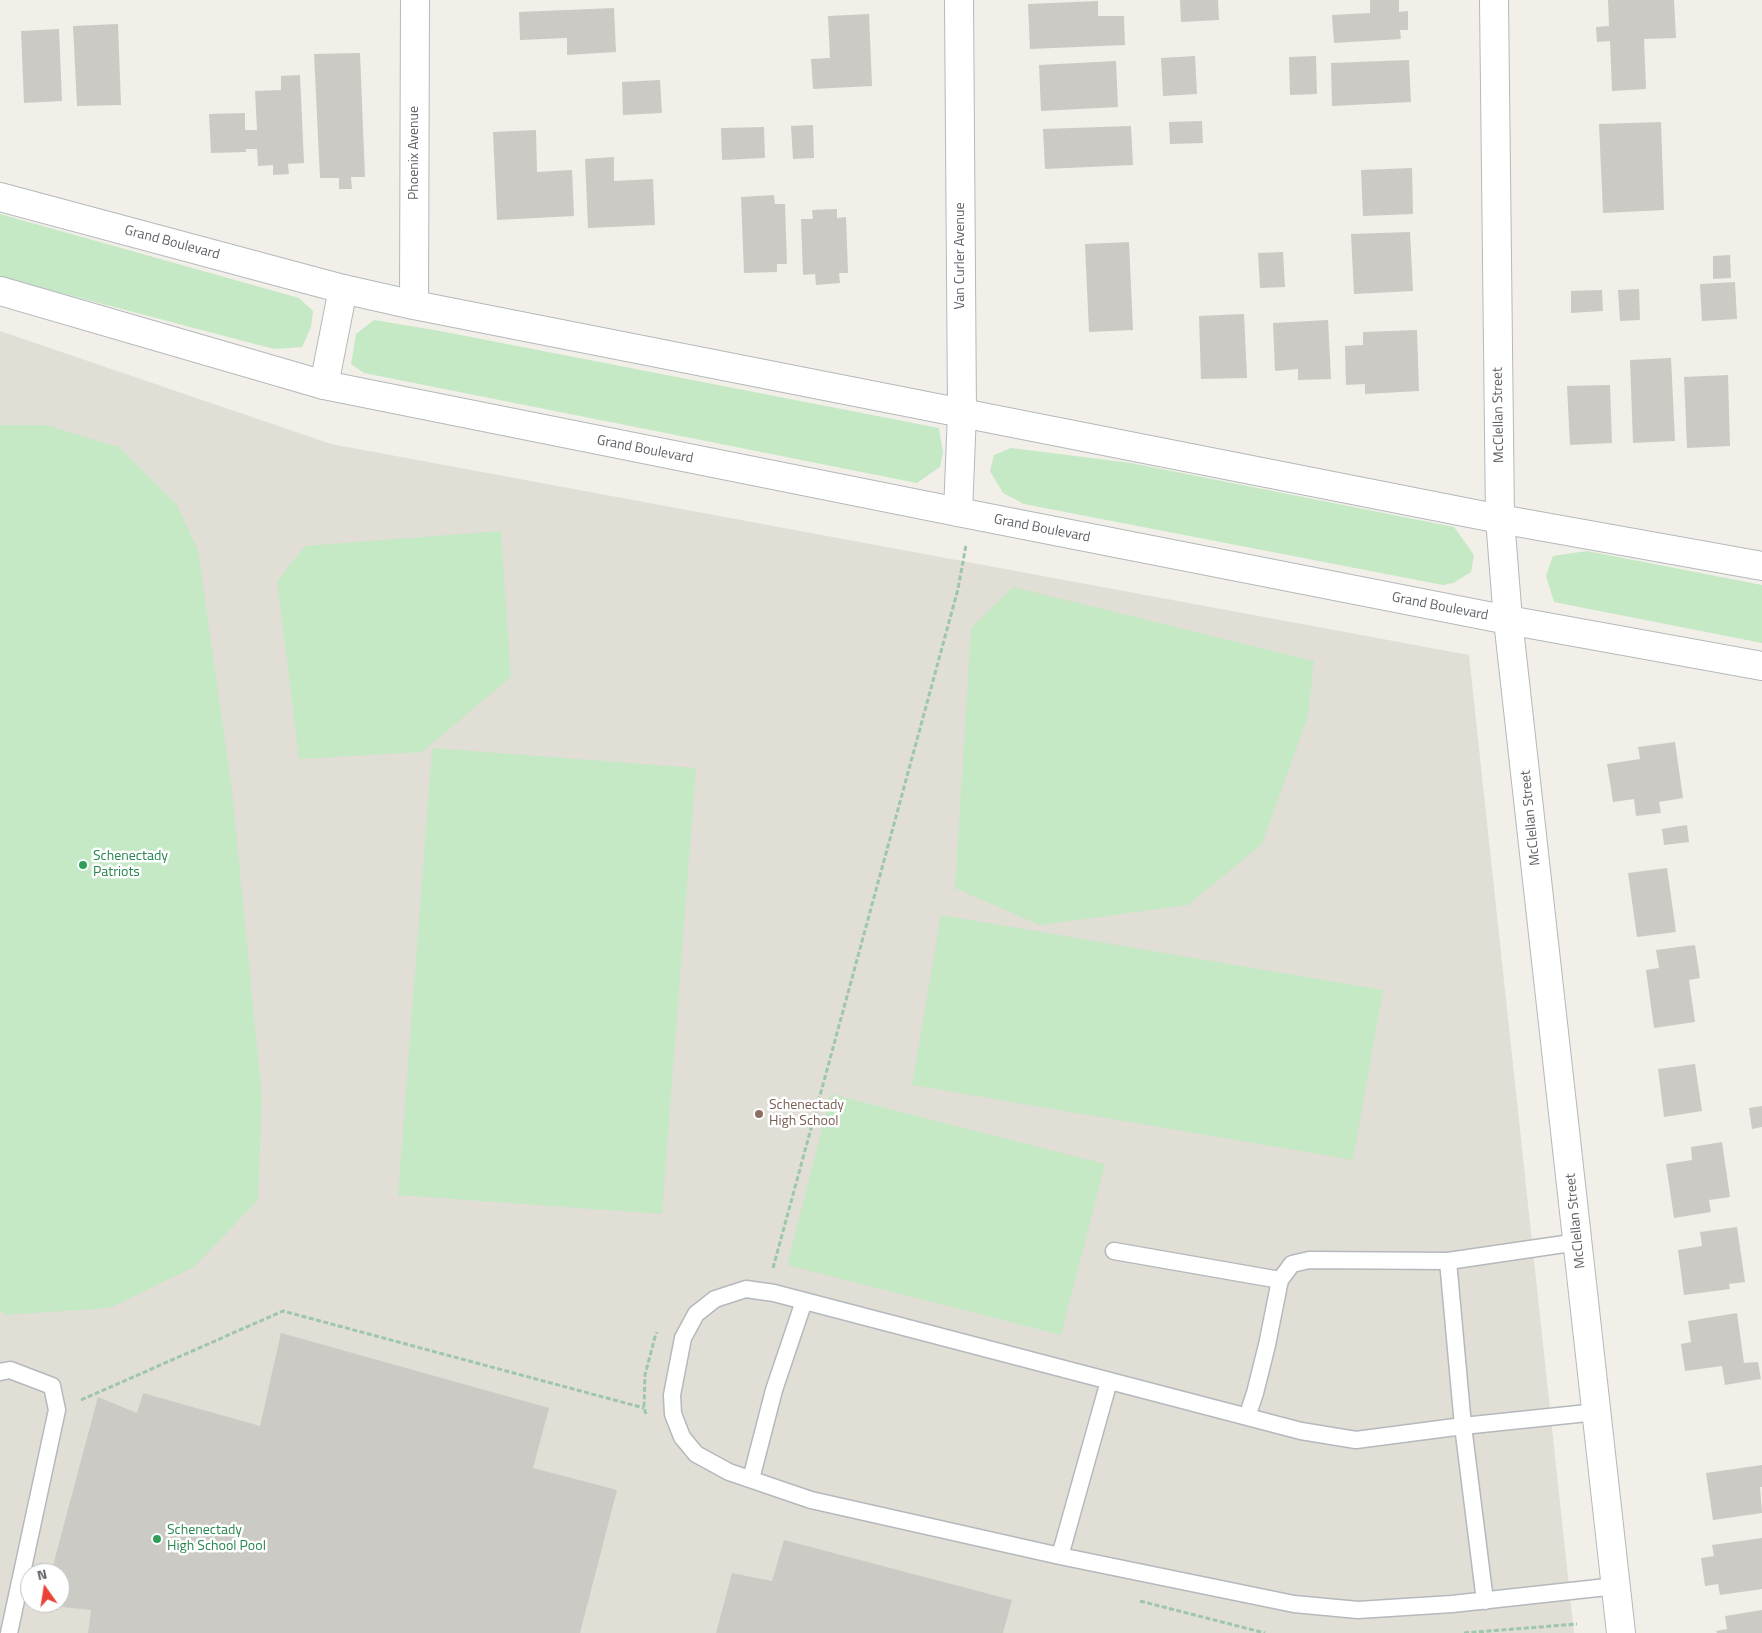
<!DOCTYPE html>
<style>
body{margin:0}
#map{position:relative;width:1762px;height:1633px;overflow:hidden;background:#f1efe8;font-family:"Titillium Web",sans-serif}
canvas{display:block}
.north{position:absolute;left:20px;top:1563px;width:50px;height:50px;box-sizing:border-box;background:#fff;border:1px solid #bfc1c3;border-radius:50%;rotate:347deg;font-size:14px;font-weight:700;line-height:20px;text-align:center;color:#5f6368}
.north::after{content:'';display:block;margin:auto;width:18px;height:22px;background:#ea4335;clip-path:polygon(50% 0,100% 100%,50% 72%,0 100%)}
</style>
<div id="map">
<canvas width="1762" height="1633"></canvas>
<div class="north">N</div>
</div>
<script>
const context = document.querySelector('canvas').getContext('2d');
context.lineJoin = 'round';
function fill(path, color) {
  context.fillStyle = color;
  context.fill(path, 'evenodd');
}
function shape(rows) {
  const path = new Path2D();
  for (const r of rows) {
    path.moveTo(r[0], r[1]);
    for (let i = 2; i < r.length; i += 2) path.lineTo(r[i], r[i + 1]);
  }
  return path;
}
function trace(path, color, width, dash) {
  context.strokeStyle = color;
  context.lineWidth = width;
  context.lineCap = dash ? 'butt' : 'round';
  context.setLineDash(dash || []);
  context.stroke(path);
}
function drawText(font, color, halo, rows, align = 'center') {
  context.font = font + ' "Titillium Web",sans-serif';
  context.lineWidth = 5;
  context.setLineDash([]);
  context.textBaseline = 'middle';
  context.strokeStyle = halo;
  context.fillStyle = color;
  for (const [text, x, y, turn = 0] of rows) {
    context.save();
    context.translate(x, y);
    context.rotate((+turn || 0) * Math.PI / 180);
    context.textAlign = isNaN(turn) ? turn : align;
    if (halo) context.strokeText(text, 0, 0);
    context.fillText(text, 0, 0);
    context.restore();
  }
}
fill(shape([
 [0,331,331,444,1469,655,1574,1633,0,1633],
 [30,1573,60,1573,60,1603,30,1603]
]), '#e1ded6');
fill(shape([
 [0,214,299,298,313,311,311,327,302,347,274,349,0,277],
 [374,320,440,331,939,428,943,453,940,467,917,483,364,373,351,364,356,334],
 [0,425,46,425,119,447,177,505,198,550,232,790,262,1097,258,1200,194,1267,110,1308,5,1315,0,1310],
 [1011,448,1131,463,1454,527,1474,555,1471,572,1453,583,1443,585,1024,504,1003,493,990,471,994,455],
 [501,531,511,677,422,752,299,759,277,581,305,546],
 [1587,551,1762,585,1762,643,1554,602,1546,576,1553,556],
 [1013,587,1314,661,1308,716,1262,844,1188,905,1040,925,955,888,971,628],
 [432,748,696,768,662,1214,398,1195],
 [941,915,1383,990,1353,1160,912,1085],
 [831,1094,1105,1164,1061,1335,787,1265]
]), '#c5e8c5');
fill(shape([
 [1180,0,1218,0,1219,20,1181,22],
 [1370,0,1399,0,1399,12,1408,11,1408,30,1400,30,1401,39,1334,43,1332,15,1370,13],
 [1608,0,1674,0,1676,38,1644,39,1646,89,1612,91,1610,41,1597,42,1596,27,1609,26],
 [1098,1,1098,16,1124,16,1125,45,1030,49,1028,4],
 [614,8,616,52,567,55,567,38,520,40,519,12],
 [869,14,872,86,813,89,811,59,830,58,828,16],
 [118,24,121,105,77,106,73,26],
 [59,29,62,101,24,103,21,31],
 [360,53,365,177,351,177,352,189,339,189,339,178,320,178,314,54],
 [1195,56,1197,94,1163,96,1161,58],
 [1316,56,1317,94,1290,95,1289,57],
 [1409,60,1411,102,1332,106,1331,63],
 [1116,61,1118,107,1041,111,1039,65],
 [300,75,304,163,288,164,289,174,273,175,273,165,258,166,257,149,246,149,246,152,211,153,209,114,245,113,245,130,257,130,255,91,281,90,281,76],
 [660,80,662,113,623,115,622,82],
 [1202,121,1203,143,1170,144,1169,122],
 [1661,122,1664,210,1603,213,1599,124],
 [813,125,814,158,793,159,791,126],
 [1131,126,1133,165,1045,169,1043,129],
 [764,127,765,158,722,160,721,128],
 [536,130,537,172,572,170,574,216,497,220,493,132],
 [614,157,614,181,653,179,655,225,588,228,585,159],
 [1412,168,1413,214,1363,216,1361,170],
 [774,195,775,204,785,204,787,264,777,264,777,272,744,273,741,197],
 [837,209,837,218,846,217,848,273,839,273,840,283,816,285,815,274,803,275,801,219,813,219,812,210],
 [1410,232,1413,291,1354,294,1351,234],
 [1129,242,1133,330,1089,332,1085,244],
 [1283,252,1285,287,1260,288,1258,253],
 [1730,255,1731,278,1713,279,1713,256],
 [1735,282,1737,319,1702,321,1700,284],
 [1639,289,1640,320,1620,321,1618,290],
 [1602,290,1603,311,1571,313,1571,291],
 [1244,314,1247,378,1201,379,1199,316],
 [1328,320,1331,379,1298,380,1298,369,1275,371,1273,323],
 [1417,330,1419,391,1365,394,1365,384,1346,385,1345,346,1363,345,1363,332],
 [1671,358,1675,441,1633,443,1630,360],
 [1728,375,1730,446,1687,448,1684,377],
 [1610,385,1612,443,1570,445,1567,386],
 [1675,742,1683,798,1659,802,1661,813,1636,816,1634,799,1613,802,1607,764,1640,759,1638,747],
 [1687,825,1689,842,1664,845,1662,829],
 [1667,868,1676,932,1637,937,1628,873],
 [1695,945,1700,978,1689,980,1695,1022,1654,1028,1646,970,1659,968,1656,950],
 [1695,1064,1702,1111,1664,1117,1658,1069],
 [1762,1106,1762,1127,1752,1129,1749,1108],
 [1722,1142,1730,1197,1709,1200,1711,1212,1674,1218,1666,1164,1692,1160,1691,1147],
 [1737,1227,1745,1282,1729,1284,1730,1289,1684,1295,1678,1250,1702,1246,1700,1232],
 [1737,1313,1744,1363,1758,1362,1761,1379,1725,1385,1722,1366,1685,1371,1681,1344,1691,1342,1688,1321],
 [281,1333,549,1408,533,1468,617,1490,580,1633,88,1633,91,1610,43,1605,43,1603,60,1603,60,1573,51,1573,98,1397,137,1413,143,1393,260,1426],
 [1762,1465,1762,1487,1760,1487,1762,1513,1713,1520,1706,1473],
 [1762,1538,1762,1589,1720,1595,1718,1584,1705,1586,1701,1558,1714,1556,1712,1545],
 [784,1540,1012,1600,1003,1633,716,1633,732,1573,772,1581],
 [1762,1610,1762,1633,1717,1633,1716,1631,1727,1629,1725,1616]
]), '#cccac5');
const service = shape([
 [1114,1251,1280,1280],
 [1448,1261,1463,1426,1485,1601],
 [0,1372,10,1370,52,1386,57,1410,9,1633],
 [1597,1412,1463,1426,1356,1440,1301,1431,774,1293,746,1289,715,1299,696,1314,683,1338,672,1395,673,1414,682,1437,696,1454,729,1472,811,1500,1060,1556,1294,1604,1358,1610,1452,1604,1616,1586],
 [1247,1417,1255,1393,1267,1345,1280,1280,1292,1264,1309,1260,1448,1261,1578,1242],
 [751,1479,774,1390,804,1301],
 [1060,1556,1109,1381]
]);
const minor = shape([
 [414,305,415,0],
 [324,385,343,289],
 [958,512,962,413,959,0]
]);
const tertiary = shape([
 [1494,0,1500,519,1508,620,1621,1633],
 [0,197,343,289,414,305,1500,519,1762,566],
 [0,291,324,385,958,512,1508,620,1762,666]
]);
trace(service, '#b5b8bc', 19);
trace(minor, '#b5b8bc', 30);
trace(tertiary, '#b5b8bc', 30);
trace(shape([
 [773,1268,958,589,966,545],
 [81,1400,283,1311,644,1408],
 [646,1414,644,1408,645,1375,655,1337,657,1332],
 [1140,1601,1265,1633],
 [1464,1633,1577,1624]
]), '#9cc7a9', 3, [5, 2.5]);
trace(service, '#fff', 16);
trace(minor, '#fff', 28);
trace(tertiary, '#fff', 28);
for (const [x, y, r, color] of [
 [83,865,5,"#2e9e5b"],
 [759,1114,5,"#8d6e63"],
 [157,1539,5,"#2e9e5b"]
]) {
  const dot = new Path2D();
  dot.arc(x, y, r, 0, 2 * Math.PI);
  context.fillStyle = color;
  context.fill(dot);
  trace(dot, '#fff', 2);
}
drawText('14px', '#5f6368', '#fff', [
 ["Phoenix Avenue",415,153,-90],
 ["Grand Boulevard",172,243,15],
 ["Van Curler Avenue",961,256,-90],
 ["McClellan Street",1499,415,-91],
 ["Grand Boulevard",645,450,11],
 ["Grand Boulevard",1042,529,11],
 ["Grand Boulevard",1440,607,11],
 ["McClellan Street",1531,818,-96],
 ["McClellan Street",1576,1221,-96]
]);
drawText('14px', '#27864d', '#fff', [
 ["Schenectady",93,857],
 ["Patriots",93,873],
 ["Schenectady",167,1531],
 ["High School Pool",167,1547]
], 'left');
drawText('14px', '#785e54', '#fff', [
 ["Schenectady",769,1106],
 ["High School",769,1122]
], 'left');
</script>
